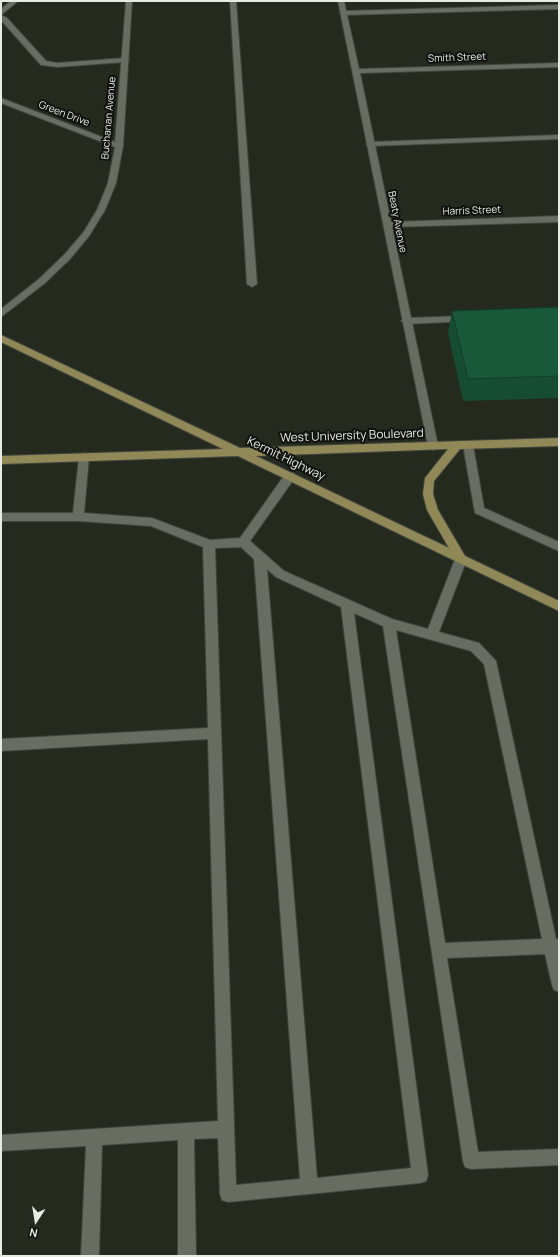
<!DOCTYPE html>
<style>
body{margin:0}
#map{position:relative;width:560px;height:1257px;overflow:hidden;background:#252a1f;font-family:Manrope,sans-serif}
canvas{display:block}
.frame{position:absolute;inset:0;border:2px solid #e8ebe4;pointer-events:none}
.north{position:absolute;left:16px;top:1201px;width:40px;height:40px;-webkit-text-stroke:3px #0f120d;paint-order:stroke;rotate:192deg;font-size:11px;font-weight:700;line-height:16px;text-align:center;color:#e8ebe4}
.north::after{content:'';display:block;margin:auto;width:14px;height:18px;background:#e8ebe4;clip-path:polygon(50% 0,100% 100%,50% 72%,0 100%)}
</style>
<div id="map">
<canvas width="560" height="1257"></canvas>
<div class="frame"></div>
<div class="north">N</div>
</div>
<script>
const context = document.querySelector('canvas').getContext('2d');
context.lineJoin = 'round';
function shape(rows) {
  const path = new Path2D();
  for (const r of rows) {
    path.moveTo(r[0], r[1]);
    for (let i = 2; i < r.length; i += 2) path.lineTo(r[i], r[i + 1]);
  }
  return path;
}
function trace(path, color, width, dash) {
  context.strokeStyle = color;
  context.lineWidth = width;
  context.lineCap = dash ? 'butt' : 'round';
  context.setLineDash(dash || []);
  context.stroke(path);
}
function fill(path, color) {
  context.fillStyle = color;
  context.fill(path, 'evenodd');
}
function drawText(font, color, halo, rows, align = 'center') {
  context.font = font + ' Manrope,sans-serif';
  context.lineWidth = 4;
  context.setLineDash([]);
  context.textBaseline = 'middle';
  context.strokeStyle = halo;
  context.fillStyle = color;
  for (const [text, x, y, turn = 0] of rows) {
    context.save();
    context.translate(x, y);
    context.rotate((+turn || 0) * Math.PI / 180);
    context.textAlign = isNaN(turn) ? turn : align;
    if (halo) context.strokeText(text, 0, 0);
    context.fillText(text, 0, 0);
    context.restore();
  }
}
const service = shape([
 [11,1,18,1,1,15,7,18,46,61,57,63,125,58,129,60,125,62,57,67,41,65,1,20,1,9,11,1],
 [230,1,236,1,257,284,252,287,247,284,230,1],
 [559,5,559,9,343,15,340,13,343,11,559,5],
 [559,135,559,139,370,146,366,144,370,142,559,135],
 [466,316,471,319,469,321,406,324,401,321,406,318,466,316],
 [468,441,473,445,484,508,559,542,559,551,475,513,463,445,468,441],
 [84,453,89,457,84,513,152,518,210,540,240,538,286,473,294,473,295,476,294,479,250,541,284,571,392,619,428,629,455,559,457,556,461,554,465,556,467,559,439,632,479,643,496,661,556,939,559,939,559,992,554,990,552,985,545,954,447,958,478,1152,559,1149,559,1165,471,1169,465,1167,463,1161,383,626,354,613,428,1175,426,1181,420,1183,228,1202,222,1200,220,1194,218,1138,194,1139,196,1256,178,1256,178,1140,102,1145,99,1256,81,1256,86,1146,1,1151,1,1135,218,1121,208,739,1,751,1,739,208,728,203,547,151,526,78,521,1,521,1,513,73,513,79,457,84,453],
 [241,547,254,559,300,1179,236,1185,215,548,241,547],
 [267,569,276,577,341,607,411,1168,317,1178,267,569],
 [396,630,471,651,484,664,542,939,445,943,396,630]
]);
const minor = shape([
 [126,1,132,1,123,146,116,183,105,210,89,236,70,259,45,283,1,317,1,309,39,279,64,255,83,233,97,210,108,183,115,147,1,103,1,98,115,142,126,1],
 [338,1,344,1,359,69,559,63,559,67,360,73,391,222,559,216,559,222,392,227,438,446,433,450,428,446,338,1]
]);
const primary = shape([
 [1,335,240,448,559,438,559,446,460,449,434,481,433,494,438,510,465,556,559,601,559,611,238,456,1,464,1,456,223,449,1,342,1,335],
 [448,449,425,478,423,494,427,510,449,548,256,456,448,449]
]);
trace(service, '#42463e', 2);
trace(minor, '#42463e', 2);
trace(primary, '#42463e', 2);
fill(service, '#686d61');
fill(minor, '#686d61');
fill(primary, '#908857');
fill(shape([
 [559,307,559,398,463,401,448,333,452,311]
]), '#164c31');
const building = shape([
 [559,307,559,376,468,379,452,311,559,307]
]);
fill(building, '#195839');
trace(building, '#123e28', 1);
drawText('10px', '#e8ebe4', '#0f120d', [
 ["Smith Street",457,58,-2],
 ["Green Drive",64,114,21],
 ["Buchanan Avenue",109,118,-85],
 ["Harris Street",472,211,-2],
 ["Beaty Avenue",397,222,79]
]);
drawText('12px', '#e8ebe4', '#0f120d', [
 ["West University Boulevard",352,436,-2],
 ["Kermit Highway",286,459,26]
]);
</script>
